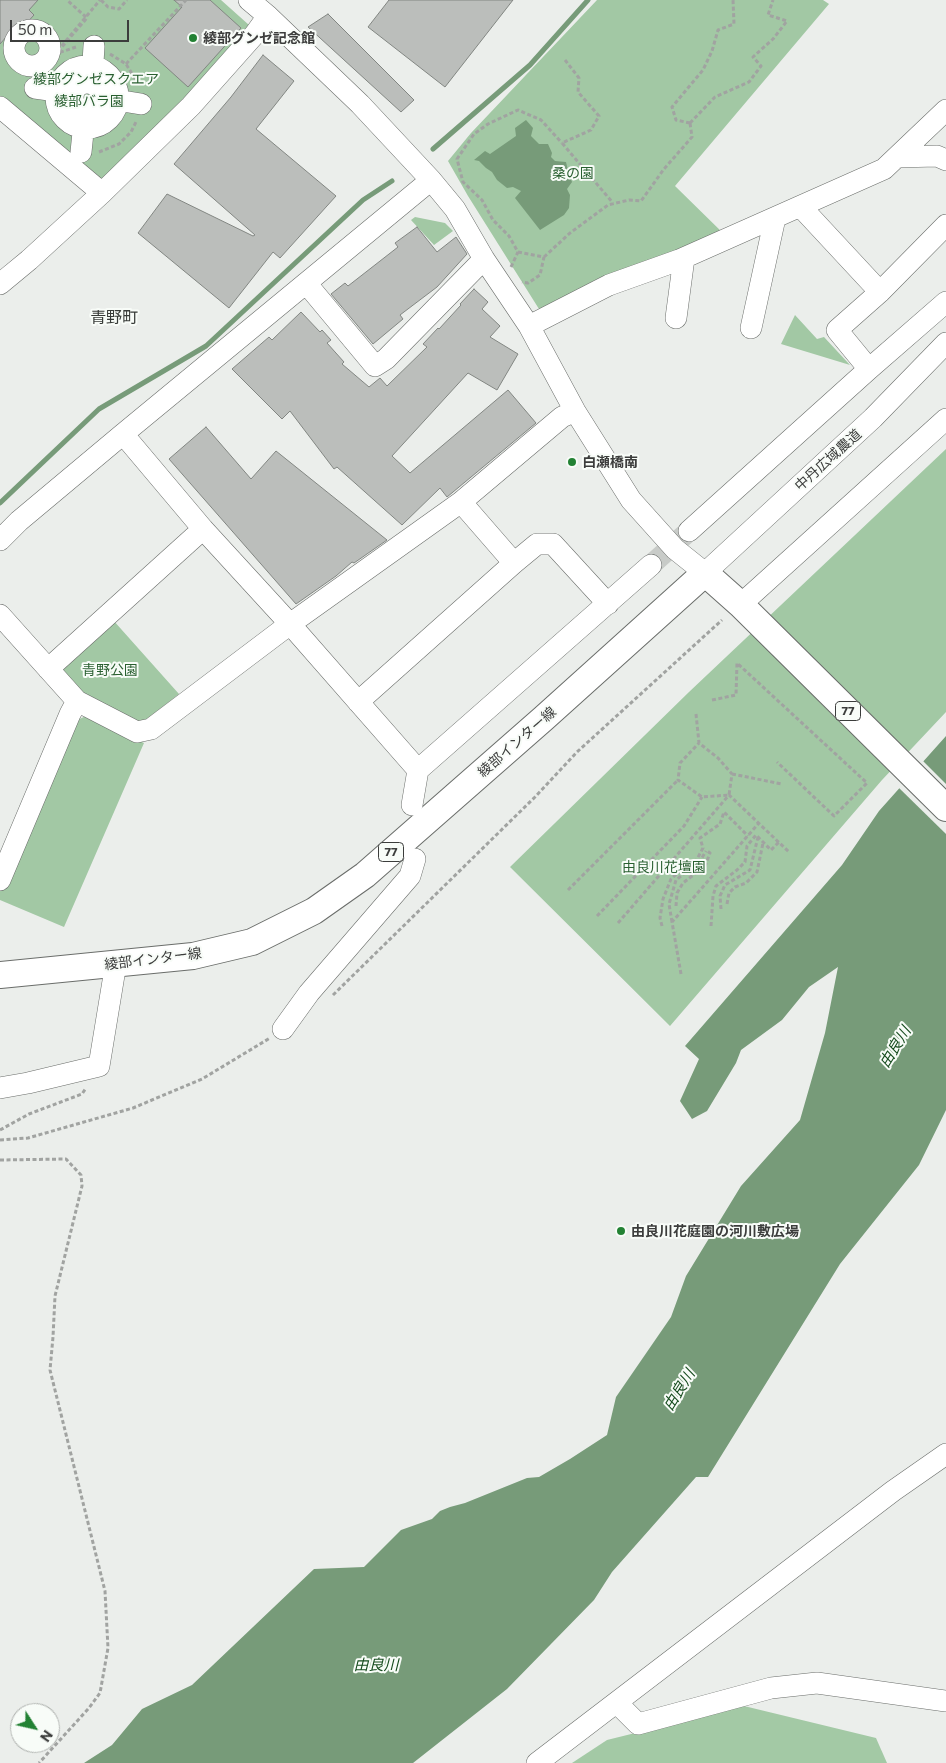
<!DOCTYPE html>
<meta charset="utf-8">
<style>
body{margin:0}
#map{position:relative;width:946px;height:1763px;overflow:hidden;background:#ebeeeb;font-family:Commissioner,sans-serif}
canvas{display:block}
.north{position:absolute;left:10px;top:1703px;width:50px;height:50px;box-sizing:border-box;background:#f8fcf8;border:1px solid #adb0ad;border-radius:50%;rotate:125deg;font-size:14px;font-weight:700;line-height:20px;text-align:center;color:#3c3d3c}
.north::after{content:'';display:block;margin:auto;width:18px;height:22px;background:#228133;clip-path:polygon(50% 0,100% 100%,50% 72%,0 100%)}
.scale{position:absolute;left:10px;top:20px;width:119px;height:22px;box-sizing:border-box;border:2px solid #3c3d3c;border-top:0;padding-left:6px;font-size:15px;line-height:18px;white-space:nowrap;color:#3c3d3c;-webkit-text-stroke:4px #f8fcf8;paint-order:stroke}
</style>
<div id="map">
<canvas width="946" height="1763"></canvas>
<div class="north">N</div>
<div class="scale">50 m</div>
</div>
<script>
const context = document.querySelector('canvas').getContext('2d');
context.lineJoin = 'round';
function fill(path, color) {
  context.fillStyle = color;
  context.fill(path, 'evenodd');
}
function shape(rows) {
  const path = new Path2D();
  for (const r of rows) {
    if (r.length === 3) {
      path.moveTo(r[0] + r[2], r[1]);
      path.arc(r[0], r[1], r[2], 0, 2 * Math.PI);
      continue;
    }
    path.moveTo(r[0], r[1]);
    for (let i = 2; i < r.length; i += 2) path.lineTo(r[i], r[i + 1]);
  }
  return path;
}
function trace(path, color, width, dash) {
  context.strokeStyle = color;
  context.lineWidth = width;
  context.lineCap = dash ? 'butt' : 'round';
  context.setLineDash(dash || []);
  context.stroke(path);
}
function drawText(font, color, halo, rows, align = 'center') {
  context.font = font + ' Commissioner,"Noto Sans JP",sans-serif';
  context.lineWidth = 4;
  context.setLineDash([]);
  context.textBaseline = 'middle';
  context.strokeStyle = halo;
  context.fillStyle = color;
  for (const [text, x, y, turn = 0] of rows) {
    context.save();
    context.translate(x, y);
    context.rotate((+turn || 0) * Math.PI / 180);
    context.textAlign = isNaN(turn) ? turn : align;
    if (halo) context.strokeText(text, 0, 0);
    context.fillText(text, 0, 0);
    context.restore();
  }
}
fill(shape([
 [0,0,221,0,249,25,169,118,102,182,0,102],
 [597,0,823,0,829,4,675,186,726,236,539,309,468,196,448,161,471,133],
 [415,217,445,223,453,231,434,245,411,220],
 [795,315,817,339,824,337,850,365,781,344],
 [946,449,946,712,882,780,670,1026,510,867,689,692],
 [113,620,179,694,142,723,83,697,62,673,63,665],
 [86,716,144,743,64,927,0,900,0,891,73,722]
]), '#a2c8a4');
fill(shape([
 [744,1706,876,1738,887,1763,572,1763,607,1740]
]), '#a3c9a5');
fill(shape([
 [526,120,533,128,531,136,539,144,548,144,552,153,551,157,555,161,566,162,569,175,572,182,567,189,570,195,569,208,564,215,540,230,515,198,521,191,513,187,507,188,497,180,492,172,486,168,479,161,474,160,485,151,490,154,516,136,515,128],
 [946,736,946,1110,919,1165,840,1264,708,1477,696,1477,612,1572,594,1600,507,1689,413,1763,84,1763,112,1745,142,1709,192,1685,314,1569,364,1567,401,1530,432,1519,440,1511,450,1507,465,1503,527,1478,539,1477,570,1459,607,1435,616,1397,671,1317,686,1276,741,1186,800,1120,825,1033,838,967,809,987,782,1020,741,1050,736,1063,707,1111,692,1119,680,1101,699,1059,685,1046,842,865,879,811]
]), '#779b79');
fill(shape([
 [921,759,946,784,946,834,897,786]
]), '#ebeeeb');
trace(shape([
 [433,149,530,65,588,0],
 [0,503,99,409,206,346,363,200,392,181]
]), '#779b79', 5);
const building = shape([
 [0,0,38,0,29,10,34,15,12,39,8,35,0,44,0,0],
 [174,0,210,0,241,28,188,87,145,48,182,7,174,0],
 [389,0,513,0,445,87,368,27,389,0],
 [328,14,414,100,401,112,308,27,328,14],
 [263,55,294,81,256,129,336,196,280,258,273,252,229,308,138,233,167,194,253,236,255,235,174,164,231,97,263,55],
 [417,227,437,252,456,237,467,254,437,287,400,315,403,319,373,344,331,294,345,283,348,286,398,247,395,243,417,227],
 [474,289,488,302,482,309,500,326,490,337,518,354,497,390,468,373,392,456,410,473,508,390,536,423,447,497,440,488,402,525,337,467,334,469,290,411,282,419,232,369,269,337,272,340,301,312,320,332,322,330,331,340,327,343,344,362,342,364,369,387,380,378,387,386,427,347,423,344,438,328,439,329,461,305,460,304,474,289],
 [206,427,251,479,276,451,387,540,354,563,352,562,336,576,296,604,169,459,206,427]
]);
fill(building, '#bbbebb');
trace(building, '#828682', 1);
trace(shape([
 [651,565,689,531]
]), '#c8cbc8', 21, [21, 11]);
const minor = shape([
 [249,0,268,16,360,104,431,180,455,209,484,259,529,326,575,411,631,500,675,549,705,573,873,418,946,343],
 [32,48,18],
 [87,97,31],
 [92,79,94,46],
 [87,97,14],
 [35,88,71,93],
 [104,98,141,104],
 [0,107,102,193],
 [81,152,85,113],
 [897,157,937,156,946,160],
 [801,207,880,292],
 [306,283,375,366,386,359,484,259],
 [0,284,29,260,102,193,191,106,255,34,268,16],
 [676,318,684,258],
 [529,326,609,285,679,260,884,169,946,110],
 [751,328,775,218],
 [869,369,837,330,880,292,946,225],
 [123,434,203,529,290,624,418,770],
 [461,502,514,563],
 [689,531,869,369,946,302],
 [0,540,19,521,123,434,431,180],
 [749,597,946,419],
 [0,615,77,701,137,732,151,729,290,624,461,502,562,417,575,411],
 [48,669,203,529],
 [358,702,514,563,537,544,553,544,608,604],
 [412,805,418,770,651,565],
 [0,880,70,714,77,701],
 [283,1029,309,993,410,876,415,859],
 [0,1088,28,1083,99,1066,116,963],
 [617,1703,638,1724,771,1688,817,1683,946,1701],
 [537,1763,893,1491,946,1454]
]);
const major = shape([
 [0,975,193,956,252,942,314,911,365,875,544,718,705,573,741,605,946,808]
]);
trace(minor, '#6a6d6a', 22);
trace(major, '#6a6d6a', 28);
trace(shape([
 [101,0,108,7,119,9,127,0],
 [76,47,55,54,100,0],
 [110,54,126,64,139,85],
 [565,60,579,78,578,92,599,116,591,130,562,143,613,203],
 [126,64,186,0],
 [41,71,87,18,67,0],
 [690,123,715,97,749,82,761,66,753,57,773,39,787,21,768,15,773,0],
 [690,123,676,120,672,107,703,70,712,51,718,30,734,24,733,0],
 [99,152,119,144,131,132,137,120],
 [518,252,544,257,540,275,528,283,522,282],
 [544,257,570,233,608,205,629,200,641,201,664,169,692,137,690,123],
 [511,267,518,252,509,236,493,220,482,200,463,182,457,159,474,134,488,124,518,110,541,120,562,143],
 [712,700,736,695,737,663,867,783,834,816,777,762],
 [696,714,699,743,718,758,732,774,729,795,702,797,678,780,680,763,699,743],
 [732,774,782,784],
 [568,890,678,780],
 [727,904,729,893,735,887,746,883,757,872,763,843],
 [676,906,677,893,683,883,705,866,710,853,706,850],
 [721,909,720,896,725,885,750,870,758,837],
 [597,916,684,826,702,797],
 [672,922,669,904,676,880,700,861,706,851],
 [618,923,729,795,789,852],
 [662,926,660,918,663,899,671,879,683,868,696,861,703,848,700,838,720,824,724,812,748,836],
 [711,926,713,896,716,886,737,870,745,862,747,846,756,835,771,850,779,842],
 [681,974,672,922,759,823],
 [333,995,535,797,577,752,722,620],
 [0,1130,29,1114,82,1094,86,1088],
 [0,1140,28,1138,133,1108,202,1079,270,1038],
 [0,1160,66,1159,81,1175,82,1186,55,1296,53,1337,50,1370,105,1591,108,1648,100,1693,89,1708,39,1763]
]), '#a1a3a1', 3, [4, 2.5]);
trace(minor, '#fff', 21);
trace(major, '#fff', 26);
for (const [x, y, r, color] of [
 [193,38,5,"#228133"],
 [572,462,5,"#228133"],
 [621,1231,5,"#228133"]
]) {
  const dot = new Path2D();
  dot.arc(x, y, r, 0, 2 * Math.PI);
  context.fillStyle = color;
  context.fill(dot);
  trace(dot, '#f8fcf8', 2);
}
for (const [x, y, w] of [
 [848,711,25],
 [391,852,25]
]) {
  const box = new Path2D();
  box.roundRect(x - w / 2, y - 9.5, w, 19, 4);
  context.fillStyle = '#f8fcf8';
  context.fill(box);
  trace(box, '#3c3d3c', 1);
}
drawText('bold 12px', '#3c3d3c', null, [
 ["77",848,711],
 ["77",391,852]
]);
drawText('bold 14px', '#3c3d3c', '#f8fcf8', [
 ["綾部グンゼ記念館",203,38],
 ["白瀬橋南",582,462],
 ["由良川花庭園の河川敷広場",631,1231]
], 'left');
drawText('14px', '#295f30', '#f8fcf8', [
 ["綾部グンゼスクエア",96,79],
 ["綾部バラ園",89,101],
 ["桑の園",573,173],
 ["青野公園",110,670],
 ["由良川花壇園",664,867]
]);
drawText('14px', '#3c3d3c', '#f8fcf8', [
 ["中丹広域農道",828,460,-42],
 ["綾部インター線",517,742,-41],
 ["綾部インター線",153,959,-7]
]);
drawText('italic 15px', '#164c1e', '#f8fcf8', [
 ["由良川",895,1047,-58],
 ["由良川",679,1390,-58],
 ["由良川",376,1665]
]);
drawText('16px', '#373a37', '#f8fcf8', [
 ["青野町",114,318]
]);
</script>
